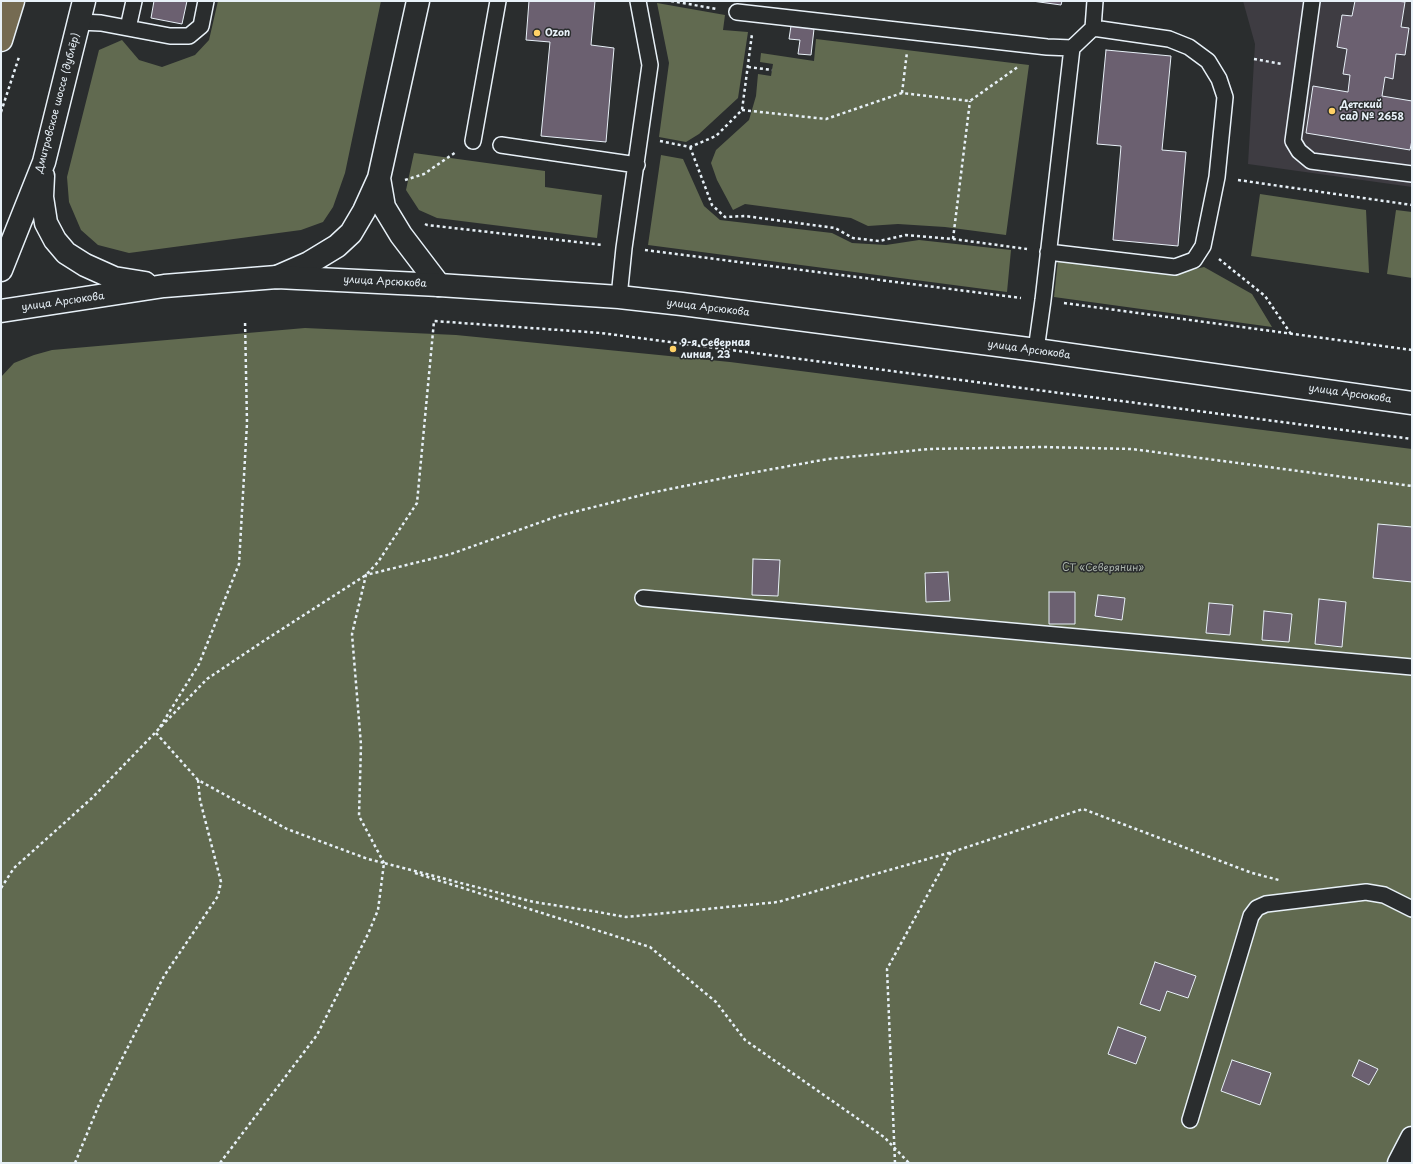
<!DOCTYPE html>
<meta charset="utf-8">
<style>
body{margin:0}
#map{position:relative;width:1413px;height:1164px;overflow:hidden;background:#2a2d2e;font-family:"Playpen Sans",sans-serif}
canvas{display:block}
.frame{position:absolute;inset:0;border:2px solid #e8f1f8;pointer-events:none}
</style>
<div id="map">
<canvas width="1413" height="1164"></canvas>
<div class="frame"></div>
</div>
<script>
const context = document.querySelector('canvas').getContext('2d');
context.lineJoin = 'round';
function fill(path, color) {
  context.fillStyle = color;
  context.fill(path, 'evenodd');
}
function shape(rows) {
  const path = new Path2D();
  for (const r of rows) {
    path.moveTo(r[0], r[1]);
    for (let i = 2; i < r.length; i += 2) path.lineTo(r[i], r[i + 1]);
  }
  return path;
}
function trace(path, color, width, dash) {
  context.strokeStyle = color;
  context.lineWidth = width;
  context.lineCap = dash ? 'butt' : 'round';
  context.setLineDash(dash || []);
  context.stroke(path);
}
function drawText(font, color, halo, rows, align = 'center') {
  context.font = font + ' "Playpen Sans",sans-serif';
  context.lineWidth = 3;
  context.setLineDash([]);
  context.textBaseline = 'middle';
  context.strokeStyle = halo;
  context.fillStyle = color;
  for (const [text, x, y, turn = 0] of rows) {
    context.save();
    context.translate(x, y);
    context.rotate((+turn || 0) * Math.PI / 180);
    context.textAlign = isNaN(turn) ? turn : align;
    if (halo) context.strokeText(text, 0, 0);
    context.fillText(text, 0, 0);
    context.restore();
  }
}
fill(shape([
 [1243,1,1412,1,1412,187,1248,164,1255,44]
]), '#3e3c42');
fill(shape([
 [218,1,381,1,345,173,333,207,323,222,301,230,129,253,98,245,81,230,69,202,67,177,99,50,122,40,139,60,162,67,195,55,209,40],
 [657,3,725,15,723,30,748,32,738,98,699,134,686,142,659,137,669,63],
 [816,39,1029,65,1006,235,945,227,898,224,868,226,851,218,745,204,733,210,717,180,711,163,716,150,749,120,756,96,758,74,771,76,773,64,760,62,761,53,814,61],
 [414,153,545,171,545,187,602,195,597,238,437,218,419,210,406,190],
 [661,155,683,159,704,206,720,220,832,233,852,243,886,245,919,240,1011,250,1007,292,648,245],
 [1260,194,1366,210,1369,273,1251,256],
 [1396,210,1412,212,1412,278,1387,274],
 [1058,260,1175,274,1204,267,1252,294,1272,327,1054,297],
 [305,328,456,335,730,362,1412,449,1412,1163,1,1163,1,377,14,363,34,355,52,350]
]), '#616a50');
const building = shape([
 [154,1,187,1,182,24,151,18,154,1],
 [529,1,595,1,591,45,614,48,606,142,541,136,550,42,526,40,529,1],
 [1032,1,1062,1,1061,5,1032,1],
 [1355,1,1396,1,1405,2,1401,27,1409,28,1405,55,1396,54,1393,79,1385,77,1382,96,1412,101,1412,140,1410,150,1306,133,1313,86,1348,92,1350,75,1343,74,1347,49,1337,47,1342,15,1352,16,1355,1],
 [791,26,814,29,811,55,798,54,800,40,789,39,791,26],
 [1106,50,1171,56,1162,150,1186,152,1178,246,1113,240,1121,146,1097,144,1106,50],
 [1378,524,1412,527,1412,582,1373,578,1378,524],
 [753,559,780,560,778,596,752,595,753,559],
 [948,572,950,601,926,602,925,573,948,572],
 [1049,592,1075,592,1075,624,1049,624,1049,592],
 [1098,595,1125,598,1122,620,1095,616,1098,595],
 [1319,599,1346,602,1342,647,1315,644,1319,599],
 [1209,603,1233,605,1230,635,1206,633,1209,603],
 [1264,611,1292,614,1289,642,1262,640,1264,611],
 [1155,962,1196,976,1188,998,1167,991,1160,1011,1140,1004,1155,962],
 [1118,1027,1146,1037,1136,1064,1108,1054,1118,1027],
 [1232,1060,1271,1073,1260,1105,1221,1091,1232,1060],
 [1359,1060,1378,1069,1369,1085,1352,1076,1359,1060]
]);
fill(building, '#6b6070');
trace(building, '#e8f1f8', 1);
const service = shape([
 [1312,1,1293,141,1299,151,1311,161,1412,174],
 [737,12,1047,47,1072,48,1043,300,1036,350],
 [79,22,101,23,170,36,189,36,201,26,206,1],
 [128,28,134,1],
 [1072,48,1093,28,1095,1],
 [473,141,498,1],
 [501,145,637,165],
 [1048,252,1175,267,1194,260,1203,246,1217,177,1225,97,1219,79,1208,61,1189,47,1169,39,1093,28],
 [619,297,624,248,650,65,638,1],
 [643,598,1412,667],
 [1190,1120,1251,916,1257,908,1266,904,1366,892,1384,895,1412,909]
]);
const minor = shape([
 [379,178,384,207,401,235,439,285],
 [277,277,309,263,337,246,351,233,364,211,379,178,418,1],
 [1399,1163,1412,1138]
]);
const tertiary = shape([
 [43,176,42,197,46,223,55,240,66,253,85,265,114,278,145,283],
 [1,270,44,162,84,1],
 [1,311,164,286,277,277,439,285,619,297,682,304,1036,350,1412,403]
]);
const trunk = shape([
 [1,40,13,1]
]);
trace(service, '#e8f1f8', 18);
trace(minor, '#e8f1f8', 25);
trace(tertiary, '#e8f1f8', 25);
trace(trunk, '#e8f1f8', 25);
trace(shape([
 [671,1,717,9],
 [1254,59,1282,64],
 [748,67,772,70],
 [902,93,907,52],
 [742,110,826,119,902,93,970,101,1019,66],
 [1,112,19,57],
 [660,141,690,147,716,136,742,110,752,34],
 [690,147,712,205,725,217,745,216,835,228,853,238,879,241,906,235,953,239,1027,249],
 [405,180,424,174,456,152],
 [1238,180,1412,205],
 [425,224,427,225,603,245],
 [953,239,970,101],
 [645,250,1021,298],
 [1219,259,1265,296,1291,334],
 [1064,303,1412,350],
 [160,727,199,664,239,564,247,423,245,320],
 [156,733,198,780,287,829,368,859,384,863],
 [384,863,359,816,361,745,352,634,366,575,451,554,558,516,650,493,734,476,828,459,929,449,1042,447,1132,449,1412,486],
 [415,873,650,947,716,1002,745,1040,884,1137,909,1163],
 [1,888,14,868,92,798,207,679,262,642,366,575,378,562,417,503,434,321,601,333,1412,439],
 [75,1163,100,1102,164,976,218,896,221,882,200,800,198,780],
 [220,1163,317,1035,368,934,378,910,384,863,534,902,592,911,626,917,778,902,952,852,1083,809,1252,873,1279,880],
 [895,1163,887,969,951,852]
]), '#e8f1f8', 2.5, [3, 3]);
trace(service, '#2a2d2e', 15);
trace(minor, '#2a2d2e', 22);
trace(tertiary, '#2a2d2e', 22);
trace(trunk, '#756b52', 22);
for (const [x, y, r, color] of [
 [537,33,4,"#ffd166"],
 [1332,111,4,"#ffd166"],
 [673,349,4,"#ffd166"]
]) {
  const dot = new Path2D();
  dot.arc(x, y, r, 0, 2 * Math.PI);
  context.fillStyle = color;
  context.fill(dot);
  trace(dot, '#2a2d2e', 1.5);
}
drawText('bold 10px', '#e8f1f8', '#2a2d2e', [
 ["Ozon",545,33],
 ["Детский",1340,105],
 ["сад № 2658",1340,117],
 ["9-я Северная",681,343],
 ["линия, 23",681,355]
], 'left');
drawText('10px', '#e8f1f8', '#2a2d2e', [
 ["Дмитровское шоссе (дублёр)",58,103,-75],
 ["улица Арсюкова",385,282,3],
 ["улица Арсюкова",63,302,-8],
 ["улица Арсюкова",708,308,7],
 ["улица Арсюкова",1029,350,8],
 ["улица Арсюкова",1350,394,8]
]);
drawText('10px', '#abb4ac', '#2a2d2e', [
 ["СТ «Северянин»",1103,568]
]);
</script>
